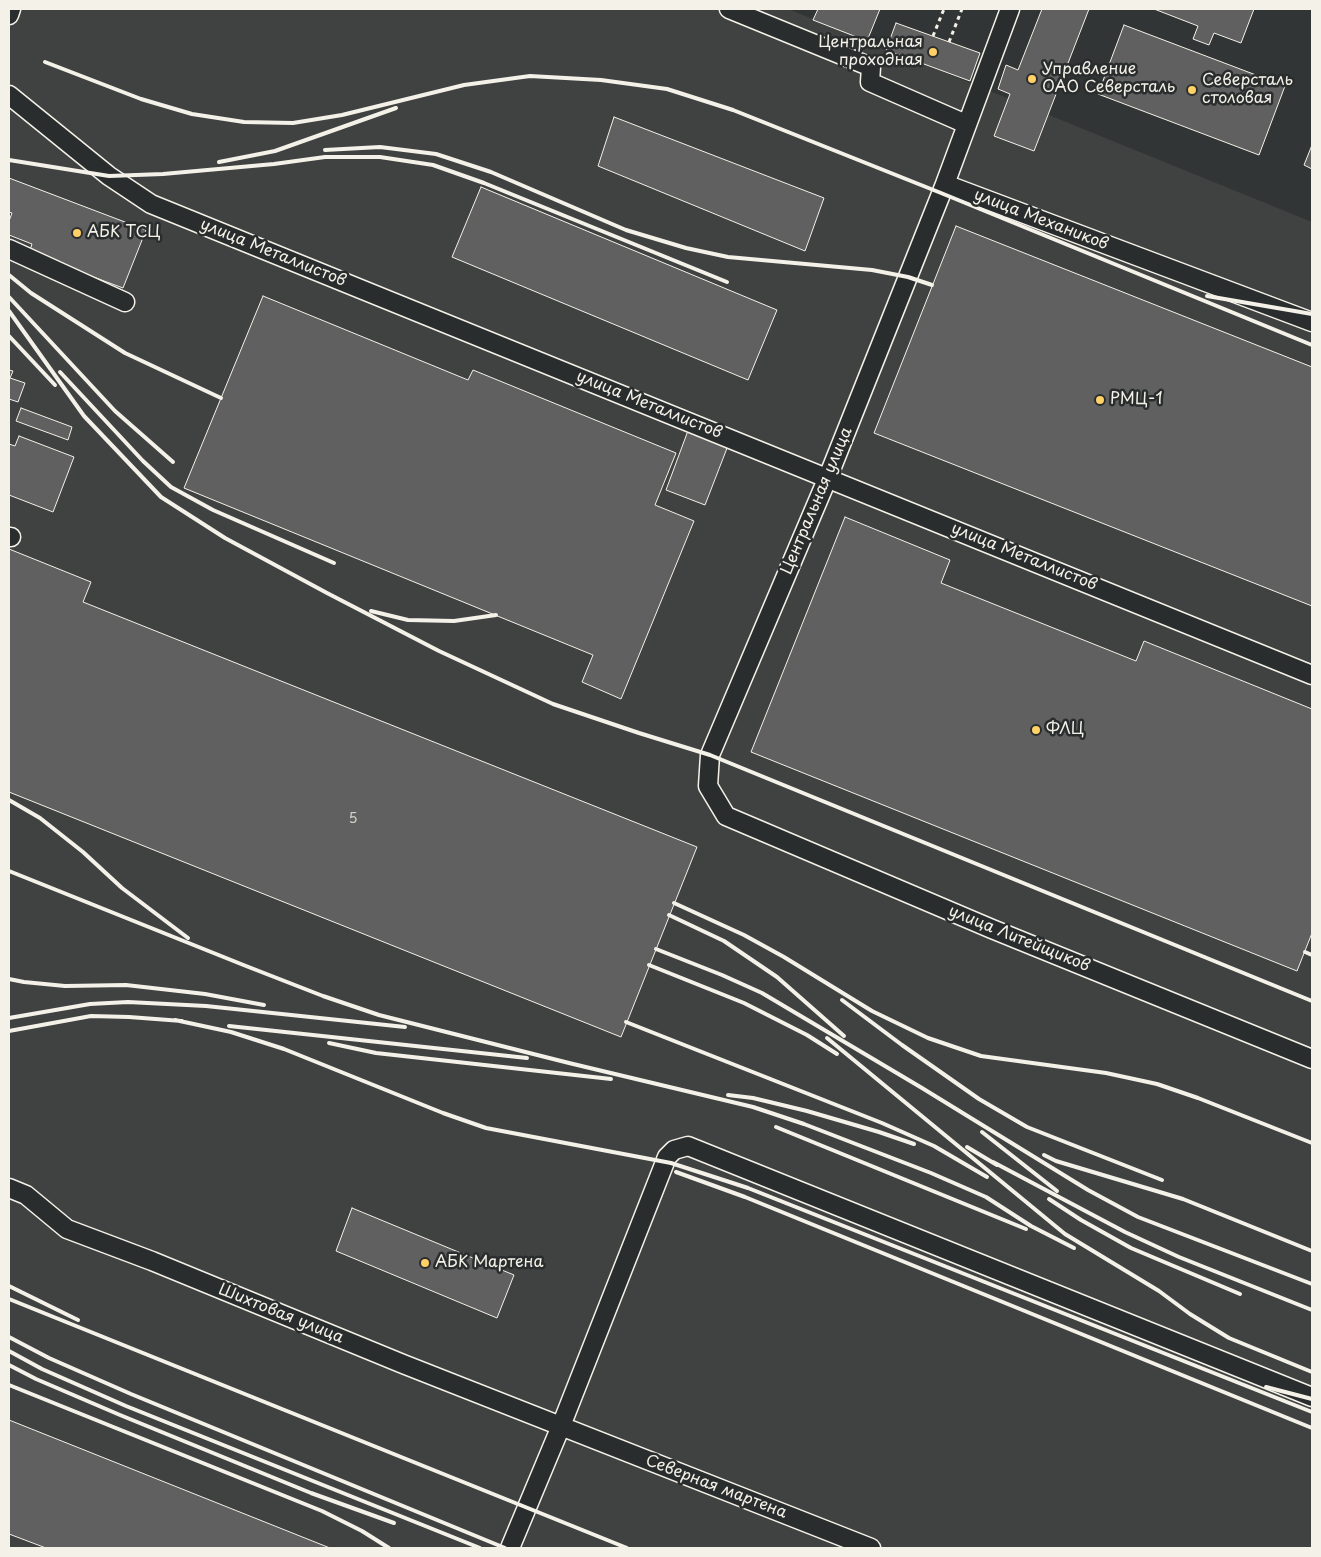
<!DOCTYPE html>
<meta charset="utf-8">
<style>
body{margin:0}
#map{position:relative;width:1321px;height:1557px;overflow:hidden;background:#323535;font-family:"Playpen Sans",sans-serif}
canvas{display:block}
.frame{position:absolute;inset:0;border:10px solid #f4f1e8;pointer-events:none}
</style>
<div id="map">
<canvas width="1321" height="1557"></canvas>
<div class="frame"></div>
</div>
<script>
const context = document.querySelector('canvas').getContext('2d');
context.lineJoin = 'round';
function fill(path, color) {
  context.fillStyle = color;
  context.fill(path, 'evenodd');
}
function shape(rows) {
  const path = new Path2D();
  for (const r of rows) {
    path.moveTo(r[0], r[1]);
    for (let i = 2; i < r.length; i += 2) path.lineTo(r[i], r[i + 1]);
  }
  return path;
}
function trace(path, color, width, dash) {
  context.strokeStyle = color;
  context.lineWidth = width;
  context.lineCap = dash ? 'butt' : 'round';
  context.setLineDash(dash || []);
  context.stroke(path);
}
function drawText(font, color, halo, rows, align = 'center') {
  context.font = font + ' "Playpen Sans",sans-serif';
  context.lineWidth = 5;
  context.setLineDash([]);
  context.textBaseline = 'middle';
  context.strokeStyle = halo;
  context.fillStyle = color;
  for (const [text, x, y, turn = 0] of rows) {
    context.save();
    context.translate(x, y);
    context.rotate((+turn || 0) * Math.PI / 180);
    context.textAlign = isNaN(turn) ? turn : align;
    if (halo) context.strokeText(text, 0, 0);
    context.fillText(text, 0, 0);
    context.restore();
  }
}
fill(shape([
 [9,9,788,9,1312,222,1312,1548,9,1548]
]), '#404242');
const building = shape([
 [818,9,880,9,867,41,813,20,818,9],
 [1042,9,1089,9,1034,151,994,136,1010,94,998,89,1006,65,1018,70,1042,9],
 [1154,9,1254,9,1241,43,1214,33,1209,45,1193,39,1198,26,1154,9],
 [896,23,980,53,970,81,886,50,896,23],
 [1124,25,1285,86,1259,155,1098,94,1124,25],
 [614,117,824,198,805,251,598,166,614,117],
 [1312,145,1312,169,1304,165,1312,145],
 [9,178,146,230,123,288,29,253,32,244,9,235,9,221,12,213,9,212,9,178],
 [481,187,777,310,748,380,452,257,481,187],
 [956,226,1312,367,1312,606,874,433,956,226],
 [263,296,468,380,473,370,676,453,655,505,694,521,621,699,582,682,593,655,184,488,263,296],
 [9,370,13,371,10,378,25,383,18,402,9,399,9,370],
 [21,408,72,427,68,440,16,421,21,408],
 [689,428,729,443,705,505,666,490,689,428],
 [19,436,74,457,53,512,9,495,9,444,15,446,19,436],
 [845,517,950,560,941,583,1136,661,1144,641,1312,709,1312,933,1297,971,751,752,845,517],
 [9,549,91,582,83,602,697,847,621,1037,9,792,9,549],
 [352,1208,514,1275,497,1318,336,1251,352,1208],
 [9,1420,330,1548,46,1548,9,1534,9,1420]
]);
fill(building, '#5f605f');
trace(building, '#f4f1e8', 1);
const minor = shape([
 [729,9,871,67,870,82,966,124],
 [1010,9,945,184,1312,322],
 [9,15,11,9],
 [9,95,109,176,151,204,1312,675],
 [945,184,828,477,710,755,708,786,726,816,992,929,1312,1059],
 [9,249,125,302],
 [9,537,11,537],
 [9,1188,26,1195,67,1229,152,1261,403,1364,871,1548],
 [510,1548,561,1426,667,1157,674,1150,688,1146,1312,1397]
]);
trace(minor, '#f4f1e8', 21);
trace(shape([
 [933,36,944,9],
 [949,42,962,9]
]), '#f4f1e8', 3, [4, 4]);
trace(minor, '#2a2d2e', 18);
trace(shape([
 [45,62,141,99,192,114,244,122,293,123,342,115,464,85,530,76,601,80,667,89,733,110,941,193,1312,345],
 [325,150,380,147,436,154,491,172,626,230,686,248,728,257,872,270,908,277,932,285],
 [9,160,109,176,163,174,274,164,325,157,380,157,433,165,484,183,727,282],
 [219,162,275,151,396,108],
 [9,275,31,293,125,353,221,398],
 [1207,296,1312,314],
 [9,297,115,411,173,462],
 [9,311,84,416,161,497,225,538,327,593,439,651,553,704,639,733,710,755,1312,1001],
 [9,336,55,385],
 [60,372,143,461,171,487,213,510,334,563],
 [371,611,408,620,454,621,496,615],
 [9,800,40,818,83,852,122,888,188,938],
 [9,871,246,966,323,996,379,1015,569,1063,753,1107,804,1124,931,1173,986,1197,1031,1226,1074,1248],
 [674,903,744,935,784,957,872,1011,928,1038,981,1056,1106,1073,1157,1084,1198,1098,1312,1143],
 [669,915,724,941,777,977,844,1036],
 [656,949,722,975,762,993,922,1088,1088,1190,1138,1217,1312,1284],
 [1305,952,1312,955],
 [649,965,744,1003,807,1035,837,1054],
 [9,979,24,982,65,986,126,985,205,994,264,1005],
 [842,1000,902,1045,979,1099,1027,1127,1162,1180],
 [9,1018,90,1004,128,1002,206,1006,405,1027],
 [175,1020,231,1032,284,1049,443,1113,486,1128,671,1163,748,1188,1312,1412],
 [626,1022,882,1123,934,1146,987,1177],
 [229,1026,527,1058],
 [9,1031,91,1016,129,1017,182,1021],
 [827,1038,1065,1234,1159,1291,1190,1314,1229,1338,1312,1372],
 [329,1043,376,1053,611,1079],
 [728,1095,753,1098,807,1111,879,1132,914,1144],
 [776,1127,1026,1229],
 [982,1132,1057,1191],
 [967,1147,997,1165],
 [1044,1155,1056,1161,1183,1199,1312,1251],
 [993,1162,1125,1232,1179,1257,1312,1310],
 [676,1172,745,1197,1312,1428],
 [1049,1199,1081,1220,1131,1248,1240,1294],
 [9,1286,78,1320],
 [9,1299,627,1548],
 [9,1337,49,1358,131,1394,505,1548],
 [9,1351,42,1369,126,1406,480,1548],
 [9,1365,36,1379,120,1415,311,1493,394,1523],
 [9,1385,322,1511,362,1531,389,1548],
 [1266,1387,1312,1399]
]), '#f4f1e8', 4);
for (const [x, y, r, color] of [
 [933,52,5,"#ffd166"],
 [1032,79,5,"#ffd166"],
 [1192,90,5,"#ffd166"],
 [77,233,5,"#ffd166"],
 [1100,400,5,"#ffd166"],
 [1036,730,5,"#ffd166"],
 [425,1263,5,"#ffd166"]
]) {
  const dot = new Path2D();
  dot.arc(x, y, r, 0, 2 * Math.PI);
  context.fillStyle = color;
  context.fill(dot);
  trace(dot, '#2a2d2e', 2);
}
drawText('14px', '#cfcdc6', null, [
 ["5",353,819]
]);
drawText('16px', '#f4f1e8', '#2a2d2e', [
 ["Центральная",923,43,"right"],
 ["проходная",923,61,"right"],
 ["Управление",1042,70],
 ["OAO Северсталь",1042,88],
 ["Северсталь",1202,81],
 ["столовая",1202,99],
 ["АБК ТСЦ",87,233],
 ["РМЦ-1",1110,400],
 ["ФЛЦ",1046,730],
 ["АБК Мартена",435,1263]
], 'left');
drawText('16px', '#f4f1e8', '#2a2d2e', [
 ["улица Механиков",1041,220,21],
 ["улица Металлистов",273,253,22],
 ["улица Металлистов",649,405,22],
 ["Центральная улица",817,501,-67],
 ["улица Металлистов",1024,557,22],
 ["улица Литейщиков",1019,939,22],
 ["Шихтовая улица",281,1314,22],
 ["Северная мартена",716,1487,21]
]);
</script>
